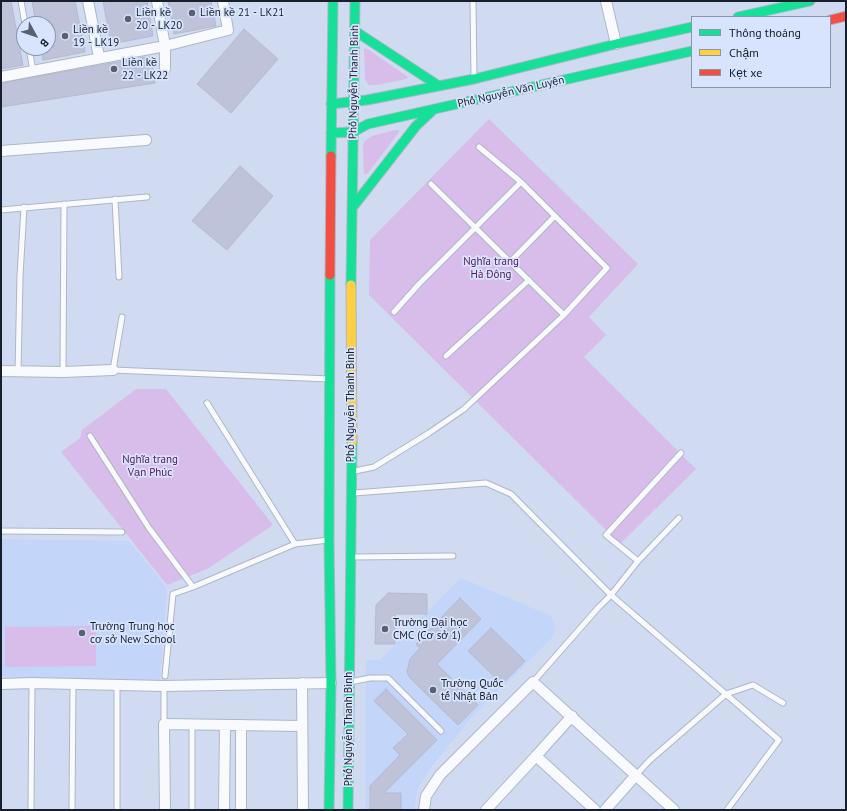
<!DOCTYPE html>
<meta charset="utf-8">
<style>
body{margin:0}
#map{position:relative;width:847px;height:811px;overflow:hidden;background:#d0dbf2;font-family:"PT Sans",sans-serif}
canvas{display:block}
.frame{position:absolute;inset:0;border:2px solid #171e2c;pointer-events:none}
.legend{position:absolute;left:691px;top:16px;width:140px;height:72px;box-sizing:border-box;background:#d8e4fd;border:1px solid #8b95a9;margin:0;padding:5px 7px;list-style:none;font-size:12px;color:#171e2c}
.legend li{display:flex;align-items:center;gap:8px;height:20px}
.legend b{width:20px;border:1px solid #8b95a9}
.north{position:absolute;left:16px;top:16px;width:40px;height:40px;box-sizing:border-box;background:#d8e4fd;border:1px solid #8b95a9;border-radius:50%;rotate:130deg;font-size:11px;font-weight:700;line-height:16px;text-align:center;color:#171e2c}
.north::after{content:'';display:block;margin:auto;width:14px;height:18px;background:#586071;clip-path:polygon(50% 0,100% 100%,50% 72%,0 100%)}
</style>
<div id="map">
<canvas width="847" height="811"></canvas>
<div class="frame"></div>
<ul class="legend">
<li><b style="height:5px;background:#16e098"></b>Thông thoáng</li>
<li><b style="height:5px;background:#ffcf43"></b>Chậm</li>
<li><b style="height:5px;background:#f24e42"></b>Kẹt xe</li>
</ul>
<div class="north">B</div>
</div>
<script>
const context = document.querySelector('canvas').getContext('2d');
context.lineJoin = 'round';
function fill(path, color) {
  context.fillStyle = color;
  context.fill(path, 'evenodd');
}
function shape(rows) {
  const path = new Path2D();
  for (const r of rows) {
    path.moveTo(r[0], r[1]);
    for (let i = 2; i < r.length; i += 2) path.lineTo(r[i], r[i + 1]);
  }
  return path;
}
function trace(path, color, width, dash) {
  context.strokeStyle = color;
  context.lineWidth = width;
  context.lineCap = dash ? 'butt' : 'round';
  context.setLineDash(dash || []);
  context.stroke(path);
}
function drawText(font, color, halo, rows, align = 'center') {
  context.font = font + ' "PT Sans",sans-serif';
  context.lineWidth = 3.5;
  context.setLineDash([]);
  context.textBaseline = 'middle';
  context.strokeStyle = halo;
  context.fillStyle = color;
  for (const [text, x, y, turn = 0] of rows) {
    context.save();
    context.translate(x, y);
    context.rotate((+turn || 0) * Math.PI / 180);
    context.textAlign = isNaN(turn) ? turn : align;
    if (halo) context.strokeText(text, 0, 0);
    context.fillText(text, 0, 0);
    context.restore();
  }
}
fill(shape([
 [1,539,129,541,167,588,160,682,1,677],
 [461,578,551,616,556,629,551,639,470,719,429,770,418,788,414,810,365,810,366,660,380,660]
]), '#c3d5f9');
fill(shape([
 [364,48,369,50,408,77,406,79,377,85,369,85,365,80],
 [489,119,638,264,589,317,606,335,584,357,696,469,620,544,369,295,370,240],
 [395,130,399,130,399,132,368,173,364,175,363,145,365,141,372,136],
 [136,389,166,389,273,525,207,569,167,585,61,452,80,438,82,430],
 [96,626,96,666,5,667,5,627]
]), '#d8bcea');
const building = shape([
 [1,1,11,1,23,65,1,69,1,1],
 [32,1,75,1,85,52,43,60,40,48,48,48,48,24,36,24,32,1],
 [103,1,147,1,153,36,111,44,103,1],
 [168,1,211,1,216,26,174,34,168,1],
 [244,29,278,59,231,113,197,84,244,29],
 [151,56,155,83,1,107,1,83,151,56],
 [240,166,273,196,227,250,192,221,240,166],
 [388,593,427,594,427,614,395,614,395,644,375,644,376,605,388,593],
 [460,598,481,619,437,664,478,705,458,725,410,678,407,672,410,659,420,648,416,644,460,598],
 [491,628,525,661,502,684,468,651,491,628],
 [386,689,437,740,384,793,401,793,401,810,370,810,370,786,400,755,393,748,408,734,374,701,386,689]
]);
fill(building, '#bec3da');
trace(building, '#b4b9cc', 1);
const lane = shape([
 [21,1,25,24],
 [473,1,474,78],
 [29,48,33,71],
 [431,184,564,315,607,268,521,182,479,147],
 [115,199,119,277],
 [1,210,147,197],
 [510,262,555,216],
 [394,312,419,284,521,182],
 [122,317,113,370,329,379],
 [446,356,529,280],
 [18,372,20,276,24,207],
 [63,372,64,204],
 [207,403,295,544],
 [90,436,149,528,193,587],
 [355,471,374,467,429,433,464,409,564,315],
 [354,493,486,483,511,494,611,595,779,740,727,810],
 [1,531,122,532],
 [353,557,453,556],
 [638,561,606,535,681,453],
 [165,676,173,594,193,587,295,544,328,540],
 [350,682,370,678,388,678,441,731],
 [533,682,598,608,611,595,638,561,679,518],
 [164,686,164,724],
 [636,775,650,760,726,694,753,685,783,703],
 [31,810,32,683],
 [72,810,73,684],
 [117,810,117,685],
 [192,810,192,724]
]);
const street = shape([
 [88,1,99,57],
 [157,1,165,46,165,69],
 [606,1,616,44],
 [1,77,165,46,228,30,223,1],
 [1,151,146,140],
 [1,371,63,372,113,370],
 [302,683,303,810],
 [1,684,32,683,164,686,331,683],
 [536,756,572,716],
 [165,810,164,724,302,726],
 [224,810,225,725],
 [241,810,241,725],
 [424,810,426,796,440,775,533,682,674,810],
 [486,810,536,756,595,810],
 [605,810,636,775]
]);
const fast = shape([
 [738,17,810,1],
 [355,31,439,86],
 [331,104,367,100,474,79,616,44,692,27],
 [331,133,353,132,368,124,692,51],
 [331,156,333,1],
 [352,208,416,126,433,110],
 [351,285,355,1],
 [329,810,331,683,329,540,330,275],
 [348,810,352,442]
]);
const slow = shape([
 [351,285,352,442]
]);
const jam = shape([
 [830,20,846,16],
 [330,275,331,156]
]);
trace(lane, '#aeb6c8', 7);
trace(street, '#aeb6c8', 12);
trace(fast, '#aeb6c8', 11);
trace(slow, '#aeb6c8', 11);
trace(jam, '#aeb6c8', 11);
trace(lane, '#f8fafd', 5);
trace(street, '#f8fafd', 10);
trace(fast, '#16e098', 9);
trace(slow, '#ffcf43', 9);
trace(jam, '#f24e42', 9);
for (const [x, y, r, color] of [
 [192,13,4,"#586071"],
 [128,19,4,"#586071"],
 [65,36,4,"#586071"],
 [114,69,4,"#586071"],
 [385,629,4,"#586071"],
 [82,633,4,"#586071"],
 [433,690,4,"#586071"]
]) {
  const dot = new Path2D();
  dot.arc(x, y, r, 0, 2 * Math.PI);
  context.fillStyle = color;
  context.fill(dot);
  trace(dot, '#d8e4fd', 1.5);
}
drawText('11px', '#171e2c', '#d8e4fd', [
 ["Liền kề",136,13],
 ["20 - LK20",136,26],
 ["Liền kề 21 - LK21",200,13],
 ["Liền kề",73,30],
 ["19 - LK19",73,43],
 ["Liền kề",122,63],
 ["22 - LK22",122,76],
 ["Trường Đại học",393,623],
 ["CMC (Cơ sở 1)",393,636],
 ["Trường Trung học",90,627],
 ["cơ sở New School",90,640],
 ["Trường Quốc",441,684],
 ["tế Nhật Bản",441,697]
], 'left');
drawText('11px', '#171e2c', '#d8e4fd', [
 ["Phố Nguyễn Thanh Bình",354,82,-89],
 ["Phố Nguyễn Văn Luyện",511,92,-13],
 ["Phố Nguyễn Thanh Bình",351,405,-90],
 ["Phố Nguyễn Thanh Bình",349,729,-90]
]);
drawText('11px', '#5b1263', '#d8e4fd', [
 ["Nghĩa trang",491,262],
 ["Hà Đông",491,275],
 ["Nghĩa trang",150,460],
 ["Vạn Phúc",150,473]
]);
</script>
